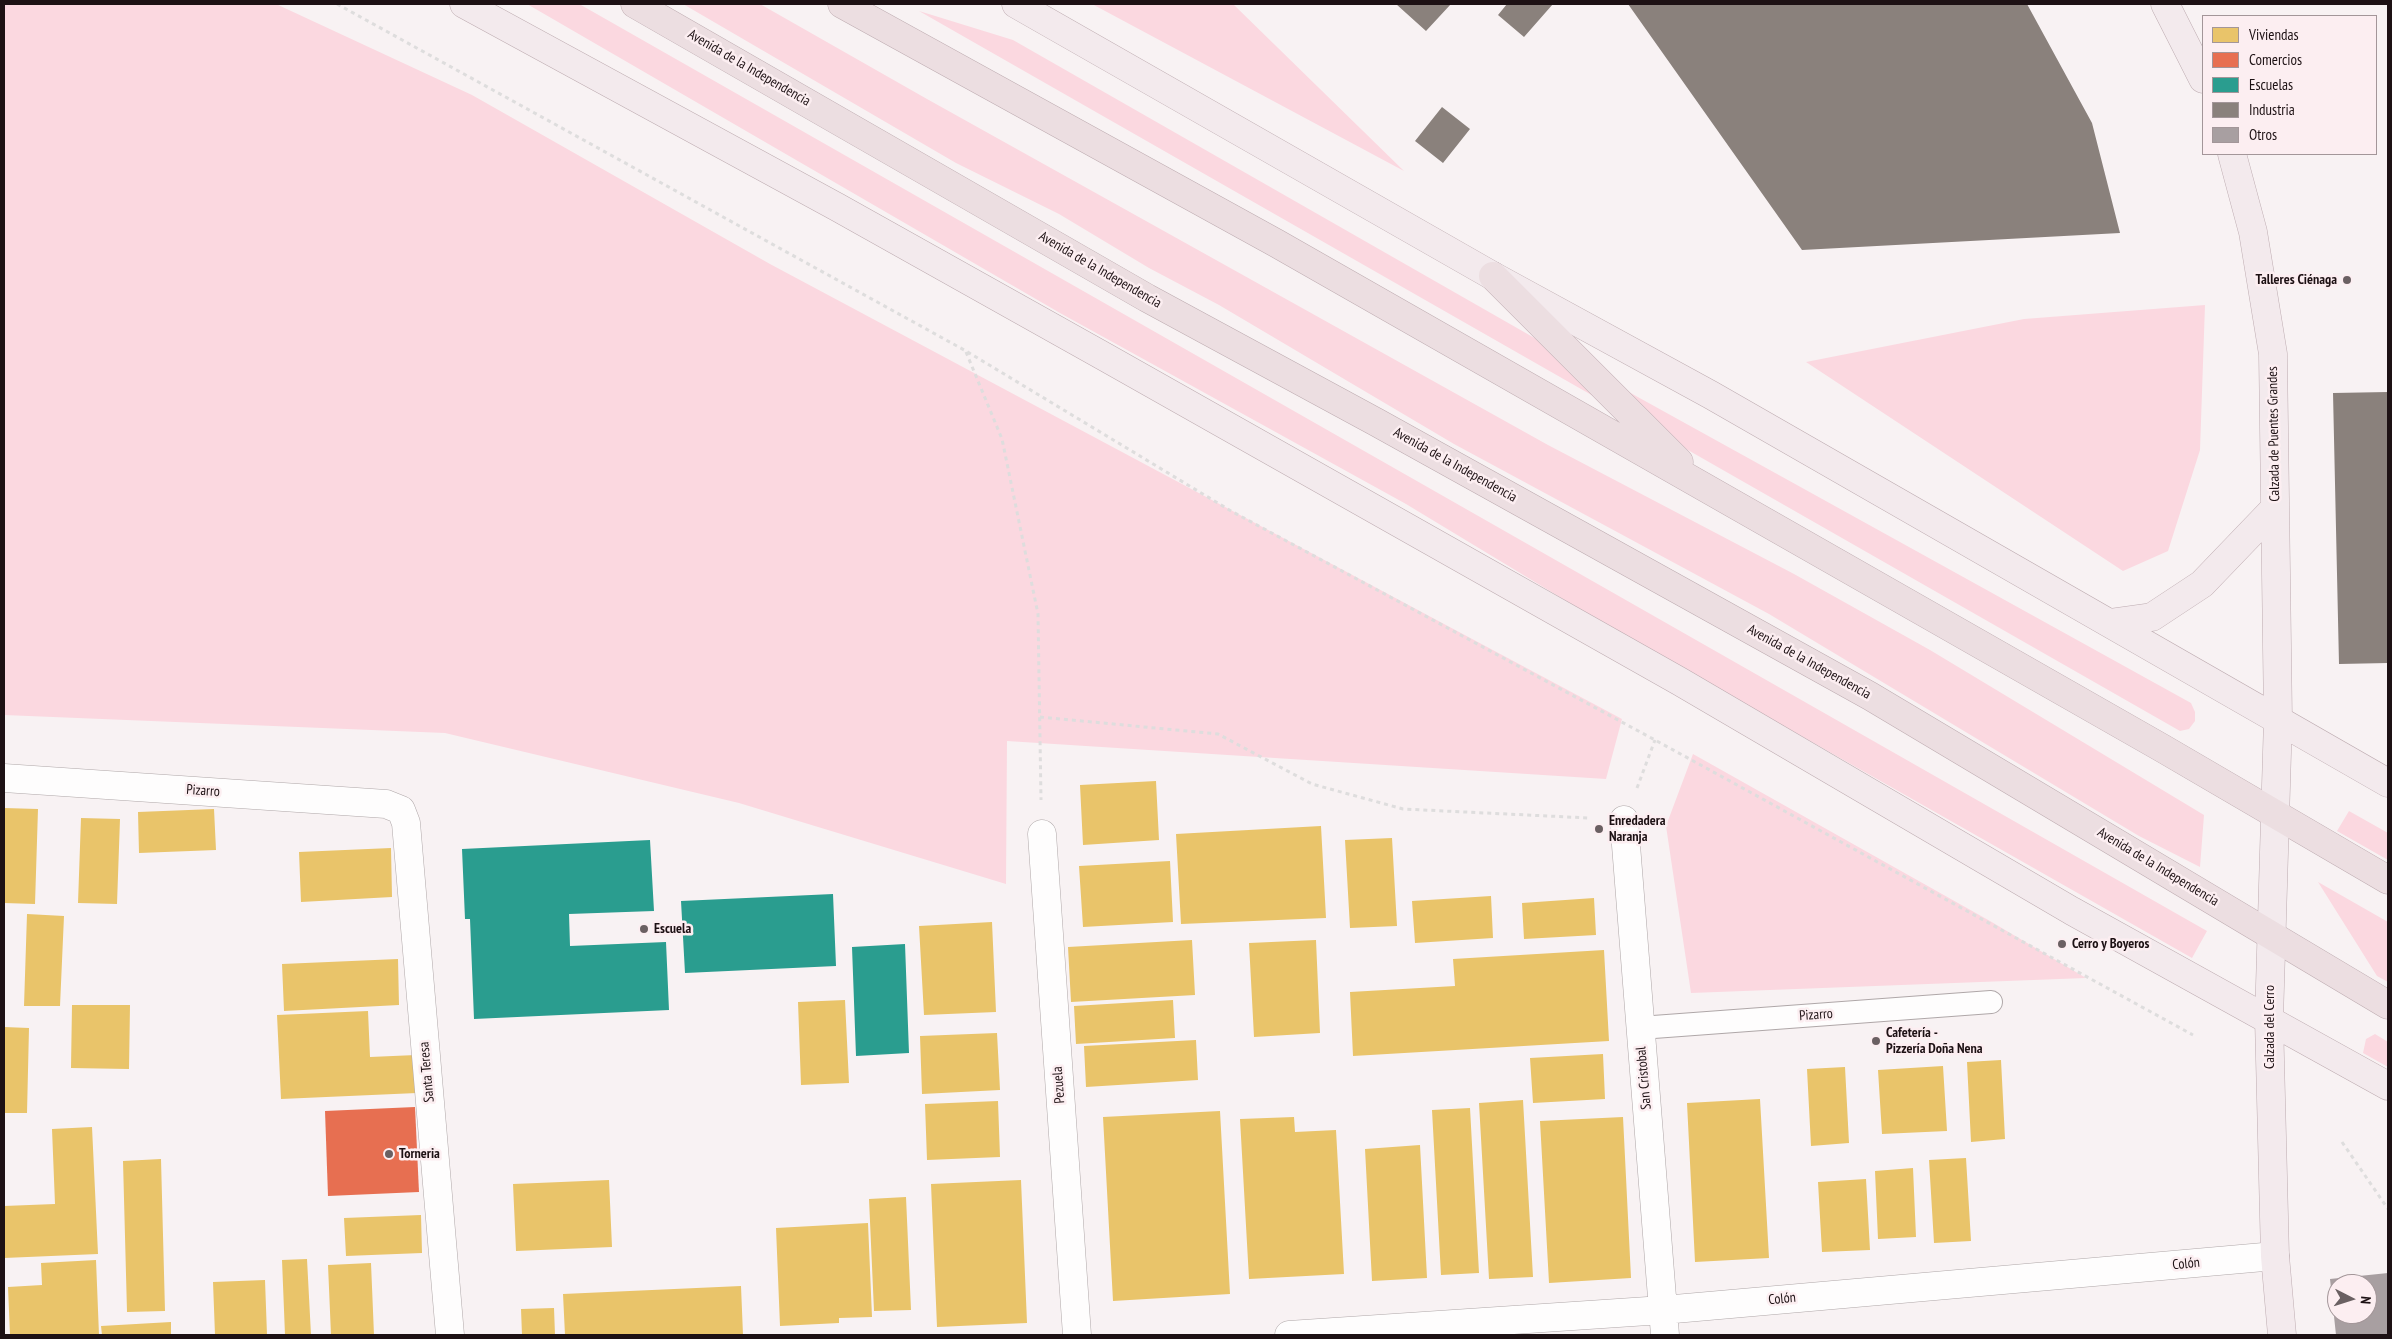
<!DOCTYPE html>
<meta charset="utf-8">
<style>
body{margin:0}
#map{position:relative;width:2392px;height:1339px;overflow:hidden;background:#f8f2f3;font-family:"PT Sans Narrow",sans-serif}
canvas{display:block}
.frame{position:absolute;inset:0;border:5px solid #1d1114;pointer-events:none}
.legend{position:absolute;left:2202px;top:15px;width:175px;height:140px;box-sizing:border-box;background:#fceef1;border:1px solid #a39699;margin:0;padding:6px 9px;list-style:none;font-size:15px;color:#1d1114}
.legend li{display:flex;align-items:center;gap:10px;height:25px}
.legend b{width:25px;border:1px solid #a39699}
.north{position:absolute;left:2327px;top:1274px;width:50px;height:50px;box-sizing:border-box;background:#fceef1;border:1px solid #a39699;border-radius:50%;rotate:95deg;font-size:14px;font-weight:700;line-height:20px;text-align:center;color:#1d1114}
.north::after{content:'';display:block;margin:auto;width:18px;height:22px;background:#6a6062;clip-path:polygon(50% 0,100% 100%,50% 72%,0 100%)}
</style>
<div id="map">
<canvas width="2392" height="1339"></canvas>
<div class="frame"></div>
<ul class="legend">
<li><b style="height:14px;background:#e9c46a"></b>Viviendas</li>
<li><b style="height:14px;background:#e76f51"></b>Comercios</li>
<li><b style="height:14px;background:#2a9d8f"></b>Escuelas</li>
<li><b style="height:14px;background:#8a817c"></b>Industria</li>
<li><b style="height:14px;background:#a89fa1"></b>Otros</li>
</ul>
<div class="north">N</div>
</div>
<script>
const context = document.querySelector('canvas').getContext('2d');
context.lineJoin = 'round';
function fill(path, color) {
  context.fillStyle = color;
  context.fill(path, 'evenodd');
}
function shape(rows) {
  const path = new Path2D();
  for (const r of rows) {
    path.moveTo(r[0], r[1]);
    for (let i = 2; i < r.length; i += 2) path.lineTo(r[i], r[i + 1]);
  }
  return path;
}
function trace(path, color, width, dash) {
  context.strokeStyle = color;
  context.lineWidth = width;
  context.lineCap = dash ? 'butt' : 'round';
  context.setLineDash(dash || []);
  context.stroke(path);
}
function drawText(font, color, halo, rows, align = 'center') {
  context.font = font + ' "PT Sans Narrow",sans-serif';
  context.lineWidth = 5;
  context.setLineDash([]);
  context.textBaseline = 'middle';
  context.strokeStyle = halo;
  context.fillStyle = color;
  for (const [text, x, y, turn = 0] of rows) {
    context.save();
    context.translate(x, y);
    context.rotate((+turn || 0) * Math.PI / 180);
    context.textAlign = isNaN(turn) ? turn : align;
    if (halo) context.strokeText(text, 0, 0);
    context.fillText(text, 0, 0);
    context.restore();
  }
}
fill(shape([
 [4,4,276,4,472,95,770,264,1622,719,1606,779,1007,741,1006,884,739,803,445,733,4,715],
 [527,4,581,5,2207,931,2192,958,1606,625,1406,504,1060,313],
 [683,4,760,4,927,99,1548,445,1794,574,1930,650,2204,815,2200,867,2139,836,1769,614,1454,444,1219,305,1149,268,1059,214,956,163],
 [1092,4,1233,4,1404,171],
 [919,11,1013,40,1636,396,2191,703,2195,712,2195,721,2189,729,2180,731],
 [2205,305,2200,450,2168,551,2123,571,1806,362,2024,319],
 [1693,754,1990,921,2086,978,1691,993,1666,826],
 [2349,811,2388,833,2388,860,2337,831],
 [2318,882,2388,922,2388,982,2377,976],
 [2375,1034,2388,1042,2388,1067,2363,1053,2366,1039]
]), '#fbd8e0');
fill(shape([
 [1156,781,1159,840,1083,845,1080,785],
 [4,808,38,809,35,904,4,903],
 [214,809,216,850,139,853,138,812],
 [81,818,120,819,117,904,78,903],
 [1321,826,1326,918,1181,924,1176,834],
 [1392,838,1397,926,1350,928,1345,840],
 [391,848,392,897,301,902,299,852],
 [1170,861,1173,922,1083,927,1079,866],
 [1491,896,1493,938,1415,943,1412,901],
 [1594,898,1596,935,1524,939,1522,903],
 [27,914,64,916,60,1006,24,1006],
 [992,922,996,1012,924,1015,919,926],
 [1192,940,1195,995,1071,1002,1068,947],
 [1316,940,1320,1033,1254,1037,1249,943],
 [1604,950,1609,1041,1353,1056,1350,992,1455,986,1453,959],
 [398,959,399,1005,284,1011,282,964],
 [845,1000,849,1083,801,1085,798,1002],
 [1173,1000,1175,1038,1076,1044,1074,1006],
 [72,1005,130,1005,129,1069,71,1068],
 [368,1011,370,1057,416,1055,417,1093,281,1099,277,1015],
 [4,1027,29,1028,27,1113,4,1113],
 [997,1033,1000,1090,922,1094,920,1036],
 [1196,1040,1198,1080,1086,1087,1084,1046],
 [1603,1054,1605,1099,1533,1103,1530,1058],
 [2001,1060,2005,1139,1971,1142,1967,1062],
 [1943,1066,1947,1131,1882,1134,1878,1070],
 [1845,1067,1849,1143,1811,1146,1807,1069],
 [1760,1099,1769,1258,1695,1262,1687,1103],
 [1523,1100,1533,1277,1489,1279,1479,1103],
 [998,1101,1000,1157,927,1160,925,1104],
 [1470,1108,1479,1273,1441,1275,1432,1110],
 [1220,1111,1230,1294,1113,1301,1103,1117],
 [1294,1117,1295,1132,1336,1130,1344,1274,1249,1279,1240,1119],
 [1623,1117,1631,1278,1549,1283,1540,1121],
 [92,1127,98,1254,4,1258,4,1206,55,1204,52,1129],
 [1420,1145,1427,1278,1372,1281,1365,1149],
 [1966,1158,1971,1241,1934,1243,1929,1160],
 [161,1159,165,1311,127,1312,123,1161],
 [1913,1168,1916,1237,1878,1239,1875,1171],
 [1866,1179,1870,1250,1822,1252,1818,1182],
 [609,1180,612,1247,516,1251,513,1184],
 [1021,1180,1027,1323,937,1327,931,1184],
 [906,1197,911,1310,874,1311,869,1199],
 [421,1215,422,1253,346,1256,344,1218],
 [868,1223,872,1317,839,1318,839,1323,780,1326,776,1228],
 [307,1259,311,1335,285,1335,282,1260],
 [96,1260,99,1335,10,1335,8,1287,42,1285,41,1263],
 [371,1263,374,1335,331,1335,328,1265],
 [265,1280,267,1335,215,1335,213,1282],
 [741,1286,743,1335,565,1335,563,1294],
 [554,1308,555,1335,522,1335,521,1309],
 [171,1322,171,1335,102,1335,101,1326]
]), '#e9c46a');
fill(shape([
 [415,1107,419,1192,328,1196,325,1111]
]), '#e76f51');
fill(shape([
 [650,840,654,911,569,914,570,946,666,942,669,1010,474,1019,470,919,465,919,462,849],
 [833,894,836,966,685,973,681,901],
 [905,944,909,1053,856,1056,852,947]
]), '#2a9d8f');
fill(shape([
 [1396,4,1451,4,1426,31],
 [1507,4,1553,4,1524,37,1498,15],
 [1628,4,2027,4,2092,123,2120,233,1802,250],
 [1442,107,1470,129,1443,163,1415,141],
 [2388,392,2388,663,2339,664,2333,393]
]), '#8a817c');
fill(shape([
 [2388,1273,2388,1335,2336,1335,2330,1279],
 [2337,1284,2367,1284,2367,1314,2337,1314]
]), '#a89fa1');
const lane = shape([
 [1640,1028,1991,1002]
]);
const street = shape([
 [4,778,386,804,401,810,406,823,450,1335],
 [1624,820,1665,1335],
 [1042,834,1077,1335],
 [1289,1335,1663,1310,2275,1256]
]);
const primary = shape([
 [464,4,837,207,1105,357,1679,681,2072,911,2388,1086],
 [1016,4,1493,276,1711,395,2388,783],
 [2165,4,2203,79],
 [2232,154,2253,232,2273,354,2278,719,2269,1019,2275,1256,2282,1335],
 [2109,623,2152,617,2202,584,2275,508]
]);
const highway = shape([
 [635,4,1147,298,1376,422,1870,696,2388,1005],
 [842,4,1276,243,2162,748,2388,880],
 [1493,276,1679,462]
]);
trace(lane, '#afa7a8', 24);
trace(street, '#afa7a8', 29);
trace(primary, '#bdabb0', 29);
trace(highway, '#bdabb0', 29);
trace(shape([
 [337,4,966,351,1231,511,1655,740,2193,1035],
 [966,352,1002,439,1038,614,1041,800],
 [1040,717,1218,734,1312,784,1403,809,1589,818],
 [1637,788,1655,740],
 [2342,1142,2388,1209]
]), '#dedddd', 3, [4, 4]);
trace(lane, '#fefdfd', 22);
trace(street, '#fefdfd', 28);
trace(primary, '#f3eaed', 28);
trace(highway, '#ecdee1', 28);
for (const [x, y, r, color] of [
 [2347,280,5,"#6a6062"],
 [1599,829,5,"#6a6062"],
 [644,929,5,"#6a6062"],
 [2062,944,5,"#6a6062"],
 [1876,1041,5,"#6a6062"],
 [389,1154,5,"#6a6062"]
]) {
  const dot = new Path2D();
  dot.arc(x, y, r, 0, 2 * Math.PI);
  context.fillStyle = color;
  context.fill(dot);
  trace(dot, '#fceef1', 2);
}
drawText('14px', '#1d1114', '#fceef1', [
 ["Avenida de la Independencia",749,68,30],
 ["Avenida de la Independencia",1100,270,30],
 ["Calzada de Puentes Grandes",2274,434,-91],
 ["Avenida de la Independencia",1455,465,29],
 ["Avenida de la Independencia",1809,662,29],
 ["Pizarro",203,791,4],
 ["Avenida de la Independencia",2158,867,31],
 ["Pizarro",1816,1015,-4],
 ["Calzada del Cerro",2270,1027,-90],
 ["Santa Teresa",427,1072,-95],
 ["San Cristobal",1644,1078,-95],
 ["Pezuela",1059,1085,-94],
 ["Colón",2186,1264,-5],
 ["Colón",1782,1299,-5]
]);
drawText('bold 14px', '#1d1114', '#fceef1', [
 ["Talleres Ciénaga",2337,280,"right"],
 ["Enredadera",1609,821],
 ["Naranja",1609,837],
 ["Escuela",654,929],
 ["Cerro y Boyeros",2072,944],
 ["Cafetería -",1886,1033],
 ["Pizzería Doña Nena",1886,1049],
 ["Torneria",399,1154]
], 'left');
</script>
